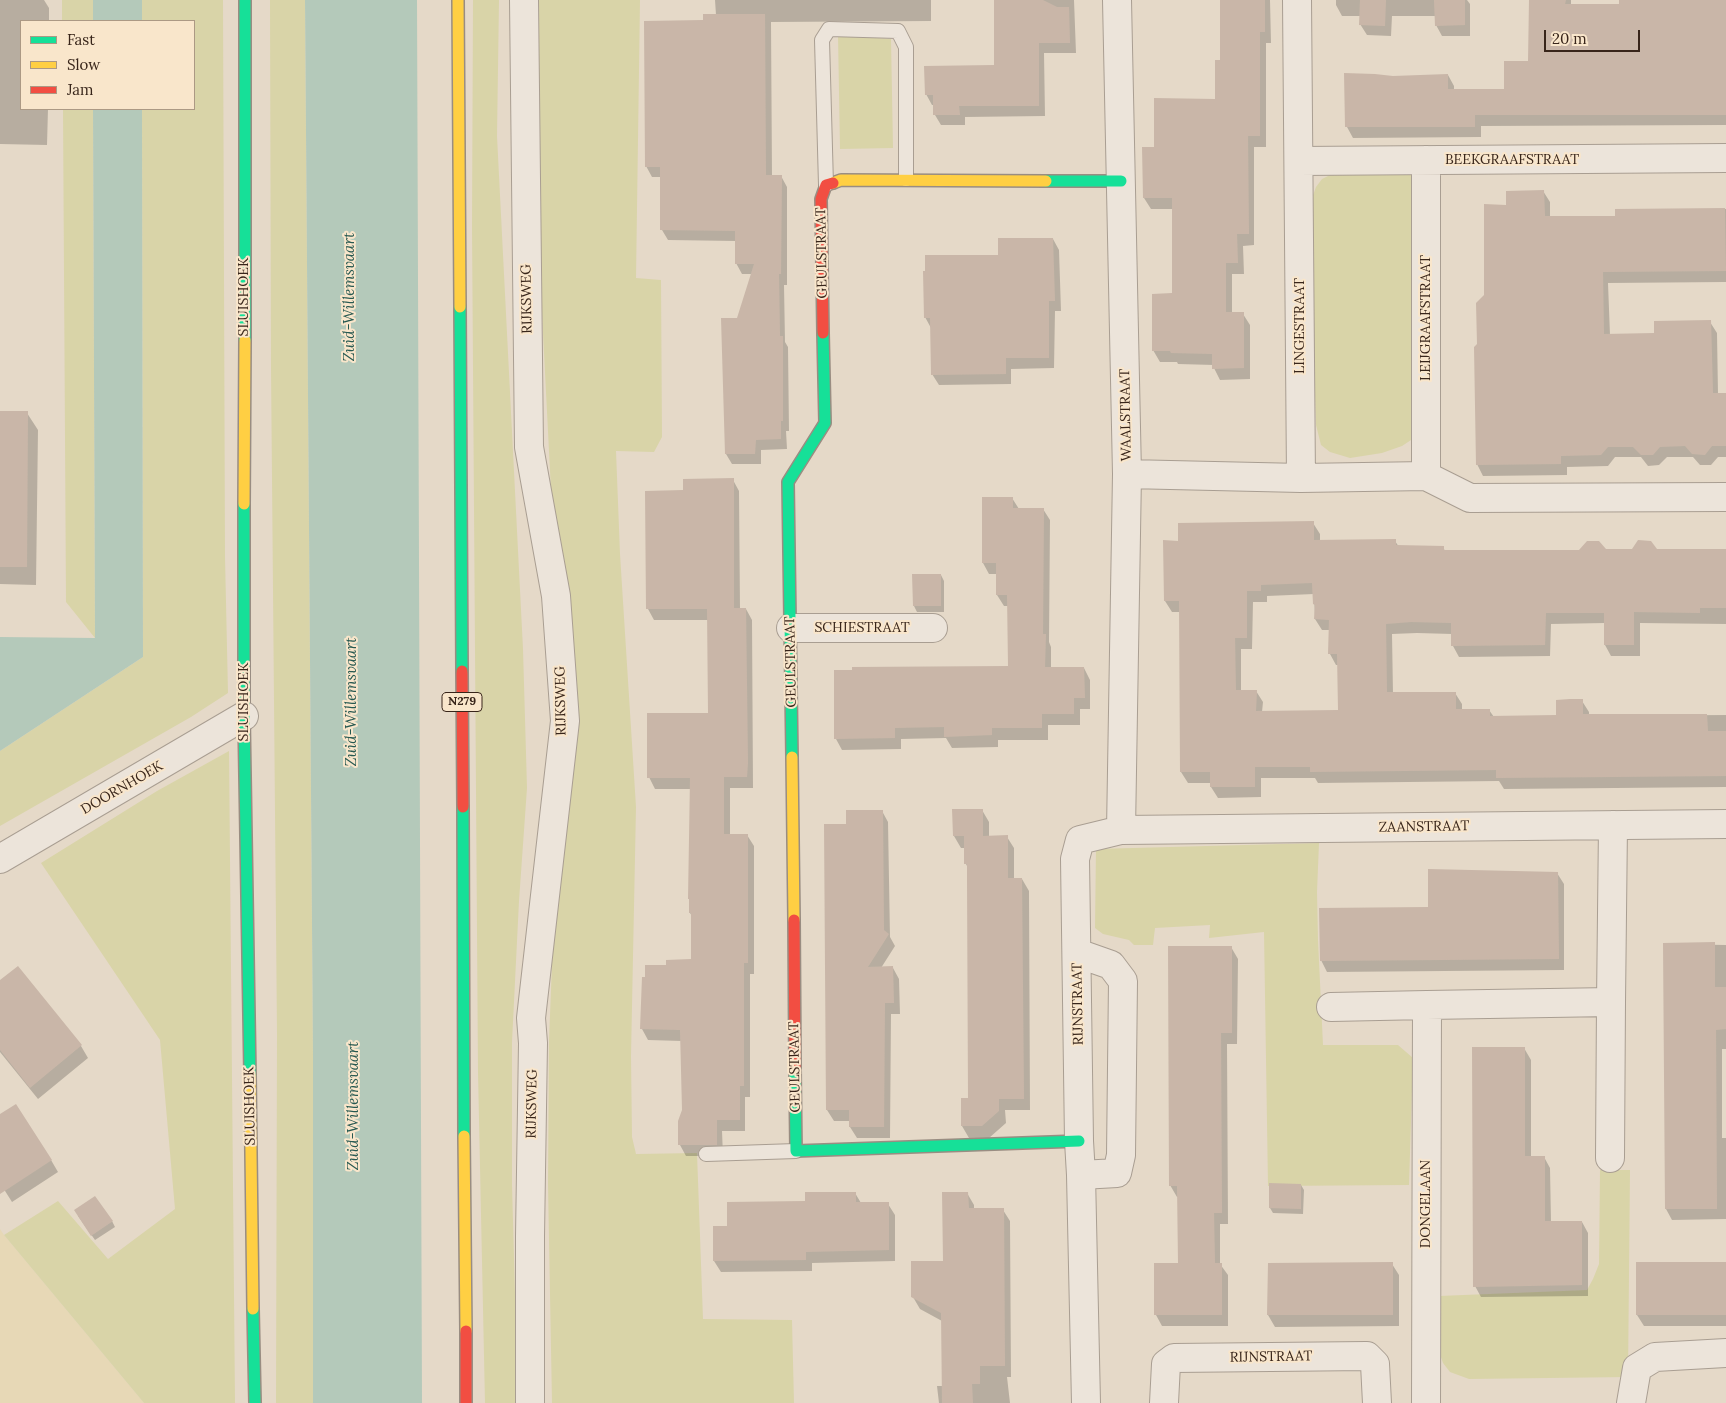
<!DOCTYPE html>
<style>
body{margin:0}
#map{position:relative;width:1726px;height:1403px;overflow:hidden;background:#e5d9c8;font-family:Lora,serif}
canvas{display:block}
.legend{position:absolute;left:20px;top:20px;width:175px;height:90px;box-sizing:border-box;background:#f9e6cb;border:1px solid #ac9984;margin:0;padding:6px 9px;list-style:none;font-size:15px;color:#38251a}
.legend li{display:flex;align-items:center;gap:10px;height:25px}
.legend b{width:25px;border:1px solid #ac9984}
.scale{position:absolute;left:1544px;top:30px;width:96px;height:22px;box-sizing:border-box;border:2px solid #38251a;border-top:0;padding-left:6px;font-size:15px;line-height:18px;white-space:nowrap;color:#38251a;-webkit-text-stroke:4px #f9e6cb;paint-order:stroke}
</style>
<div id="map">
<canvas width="1726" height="1403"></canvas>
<ul class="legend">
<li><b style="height:6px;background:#16e098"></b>Fast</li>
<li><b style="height:6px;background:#ffcf43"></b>Slow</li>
<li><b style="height:6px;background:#f24e42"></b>Jam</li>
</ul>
<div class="scale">20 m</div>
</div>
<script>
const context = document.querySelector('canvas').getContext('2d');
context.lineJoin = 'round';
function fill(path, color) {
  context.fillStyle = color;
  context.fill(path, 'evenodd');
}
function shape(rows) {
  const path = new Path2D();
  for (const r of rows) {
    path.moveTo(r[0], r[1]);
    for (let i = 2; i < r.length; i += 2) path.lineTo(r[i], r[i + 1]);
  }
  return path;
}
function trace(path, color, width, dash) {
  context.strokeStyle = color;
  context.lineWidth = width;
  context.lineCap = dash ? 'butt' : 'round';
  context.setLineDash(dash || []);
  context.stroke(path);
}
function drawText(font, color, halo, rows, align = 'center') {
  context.font = font + ' Lora,serif';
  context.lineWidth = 4;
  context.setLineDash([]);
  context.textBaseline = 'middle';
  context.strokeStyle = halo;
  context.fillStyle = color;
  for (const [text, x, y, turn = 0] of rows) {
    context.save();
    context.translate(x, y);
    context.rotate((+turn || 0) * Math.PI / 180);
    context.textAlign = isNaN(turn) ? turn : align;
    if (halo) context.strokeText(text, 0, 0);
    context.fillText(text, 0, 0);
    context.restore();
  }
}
fill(shape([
 [0,1229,4,1235,144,1403,0,1403]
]), '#e7d8b6');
fill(shape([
 [62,0,93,0,93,21,62,21],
 [142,0,223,0,225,557,228,693,191,717,0,826,0,751,143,657,142,109,194,109,194,21,142,21],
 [270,0,305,0,313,1057,313,1403,276,1403,277,1034,271,368],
 [473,0,499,0,497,136,523,649,527,788,519,901,512,1042,512,1185,518,1403,485,1403,478,1072,472,227],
 [535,0,640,0,636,278,661,280,662,437,654,452,616,451,620,554,636,807,631,1056,632,1137,636,1154,697,1153,703,1319,792,1320,794,1403,552,1403,548,1184,549,1041,554,912,559,648,533,136],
 [838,35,891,39,893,148,840,149],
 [63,109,93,109,95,638,66,602],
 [1416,172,1417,436,1402,446,1382,453,1350,458,1330,452,1321,445,1316,425,1314,368,1312,198,1316,187,1322,179,1334,173,1383,175,1408,174],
 [229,751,235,1403,144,1403,4,1235,58,1201,108,1259,175,1209,160,1040,41,863,157,791],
 [1319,843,1317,892,1318,940,1323,1045,1398,1045,1413,1058,1409,1185,1268,1186,1264,932,1209,938,1210,925,1155,928,1153,945,1134,945,1129,940,1103,934,1095,928,1096,849],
 [1600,1170,1630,1170,1628,1377,1469,1379,1450,1372,1443,1363,1440,1354,1439,1296,1587,1290,1593,1279,1599,1264]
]), '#d9d4a8');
fill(shape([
 [93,0,142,0,142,21,93,21],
 [305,0,417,0,422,1403,313,1403,313,1057],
 [93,109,142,109,143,657,0,751,0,637,95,638]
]), '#b4c9ba');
fill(shape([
 [0,0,44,0,49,8,49,21,21,21,21,109,48,109,47,145,0,144],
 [715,0,931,0,931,21,771,22,772,176,781,176,787,187,787,285,784,285,785,342,788,347,789,431,786,431,787,449,761,450,761,464,732,464,726,454,738,319,752,274,742,274,736,263,736,241,668,240,662,230,661,177,652,177,646,166,704,22,716,15],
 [995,0,1074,0,1076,53,1044,53,1045,116,965,117,965,125,941,125,935,115,934,105,932,105,926,94,995,66],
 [1221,0,1270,0,1271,43,1266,43,1266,147,1254,147,1254,245,1243,246,1244,274,1232,274,1232,314,1243,314,1250,325,1250,379,1220,380,1214,368,1214,365,1178,364,1177,362,1160,362,1153,350,1173,295,1173,209,1151,209,1144,198,1155,148,1216,100,1221,62],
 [1336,0,1467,0,1470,4,1470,36,1442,36,1436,25,1436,16,1392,16,1391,36,1367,35,1360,24,1361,16,1342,16,1336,5],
 [1531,0,1571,0,1571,6,1620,6,1621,0,1726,0,1726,125,1481,126,1481,137,1353,138,1347,127,1346,75,1393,77,1448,75,1454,86,1454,91,1505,90,1529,62],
 [1543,191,1550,202,1550,218,1616,217,1616,211,1726,209,1726,282,1608,283,1610,335,1655,334,1710,322,1717,333,1718,394,1726,394,1726,457,1718,457,1711,465,1700,465,1693,457,1667,457,1659,465,1648,466,1641,457,1615,457,1608,466,1567,467,1567,475,1483,476,1477,464,1478,345,1486,296,1507,206],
 [1053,239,1059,250,1061,311,1055,311,1054,368,1011,369,1011,384,939,385,932,374,931,328,925,317,926,272,999,256],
 [0,413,27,413,38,430,36,585,0,584],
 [733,480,739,491,740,609,746,609,752,620,753,788,730,788,730,835,747,835,754,846,754,974,750,974,750,1097,745,1097,745,1131,722,1131,723,1156,686,1156,680,1145,683,1110,682,1041,648,1040,642,1029,667,966,692,961,692,916,690,913,691,789,655,789,649,777,709,714,708,620,654,620,648,609,684,491],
 [1012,498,1019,509,1043,509,1050,520,1049,642,1051,647,1051,668,1084,668,1090,680,1090,709,1080,709,1080,725,1048,725,1048,740,998,740,998,747,952,748,946,738,901,739,901,749,842,750,836,739,1009,668,1009,606,1004,606,997,595,997,574,989,574,983,563],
 [1313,523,1320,534,1320,541,1395,541,1399,547,1443,547,1445,551,1726,550,1726,624,1640,623,1640,656,1611,656,1605,645,1605,623,1551,624,1550,656,1459,657,1453,646,1452,634,1417,633,1392,634,1393,694,1455,693,1462,704,1462,710,1489,710,1494,717,1557,716,1582,701,1589,712,1589,716,1726,715,1726,787,1504,789,1499,781,1318,783,1315,778,1261,778,1261,797,1218,798,1211,787,1211,783,1188,783,1181,772,1180,612,1172,612,1165,601,1179,542],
 [1314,594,1315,619,1322,630,1330,630,1330,654,1336,665,1339,665,1339,711,1262,712,1263,702,1256,691,1241,691,1241,649,1252,649,1253,602,1267,602,1267,596],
 [914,575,941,575,944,581,944,612,917,612,914,606],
 [953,810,982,810,989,822,989,837,1007,837,1014,848,1014,879,1022,879,1029,891,1030,1110,1005,1110,1006,1123,989,1138,969,1138,962,1126,969,1099,968,868,966,864,966,848,961,848,954,836],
 [882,811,888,822,890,937,895,946,881,968,893,968,899,979,900,1014,891,1014,890,1138,857,1138,850,1127,850,1121,834,1121,827,1110,848,825],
 [1557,873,1564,884,1564,970,1327,972,1321,960,1430,908],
 [1664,944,1726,945,1726,1049,1722,1049,1722,1138,1726,1138,1726,1219,1672,1220,1666,1209],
 [1231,947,1238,959,1237,1044,1227,1044,1228,1224,1220,1224,1220,1264,1228,1275,1228,1326,1162,1326,1156,1315,1156,1264,1180,1264,1179,1197,1177,1197,1170,1185],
 [18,967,81,1046,88,1058,38,1099,0,1052,0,982],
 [1524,1048,1531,1060,1531,1157,1544,1157,1550,1168,1551,1222,1582,1222,1588,1233,1588,1296,1481,1297,1475,1286],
 [0,1115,51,1160,58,1172,12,1202,0,1183],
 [1301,1185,1304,1190,1303,1214,1273,1213,1270,1208],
 [855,1193,861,1203,888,1204,895,1215,895,1261,812,1263,812,1271,721,1272,714,1261,728,1227,807,1203],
 [967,1193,974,1205,974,1209,1003,1210,1010,1221,1011,1377,1007,1377,1010,1403,939,1403,937,1386,943,1386,942,1321,920,1309,913,1297,944,1262],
 [78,1216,112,1221,115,1227,95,1240],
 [1726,1263,1726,1326,1644,1326,1637,1315],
 [1269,1264,1392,1264,1399,1275,1399,1326,1275,1327,1268,1315]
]), '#0003');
fill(shape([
 [994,0,1043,0,1057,7,1069,7,1070,43,1039,43,1039,106,959,106,960,115,933,115,933,95,925,95,924,66,994,65],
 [1220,0,1265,0,1265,32,1260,32,1260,136,1248,136,1249,234,1237,234,1238,263,1226,263,1226,312,1244,312,1244,368,1212,369,1212,354,1171,353,1170,351,1152,351,1152,294,1172,293,1172,198,1143,198,1142,147,1154,147,1154,98,1215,99,1215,60,1220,60],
 [1360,0,1386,0,1385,26,1359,25],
 [1434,0,1465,0,1465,25,1435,26],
 [1529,0,1566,0,1565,4,1619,4,1619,0,1726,0,1726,115,1475,115,1475,127,1345,127,1344,73,1375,74,1393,76,1448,74,1448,89,1504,89,1504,61,1528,61],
 [703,14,765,14,766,175,782,175,781,274,779,274,780,336,783,336,783,421,781,421,781,439,756,440,755,454,725,454,721,318,737,318,754,264,735,264,735,231,660,230,660,167,645,167,644,21,703,20],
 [1544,190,1545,216,1615,216,1615,209,1725,208,1726,271,1603,272,1604,334,1654,333,1654,321,1711,320,1713,393,1726,393,1726,446,1712,446,1705,455,1692,454,1685,446,1660,447,1653,455,1641,455,1633,447,1608,447,1601,455,1561,456,1561,464,1476,465,1474,347,1477,344,1476,303,1484,295,1484,204,1506,205,1506,191],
 [998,238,1053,238,1055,301,1049,301,1049,358,1006,358,1006,374,931,375,930,318,924,318,923,271,925,271,925,255,998,255],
 [0,411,28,411,27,567,0,567],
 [734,478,734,608,746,608,748,763,747,777,724,777,724,834,748,834,748,963,744,963,744,1086,740,1086,740,1120,717,1120,717,1145,678,1145,678,1121,682,1110,680,1030,640,1029,642,977,645,977,645,965,666,965,666,960,691,959,691,913,689,913,689,899,688,899,690,778,647,778,647,713,708,713,707,609,646,609,645,491,683,490,683,479],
 [982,497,1013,497,1013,508,1044,508,1043,634,1046,634,1045,667,1084,667,1085,698,1074,698,1074,714,1042,714,1042,728,992,728,992,735,944,737,944,727,895,728,895,738,834,739,834,670,852,670,852,667,1008,666,1007,595,996,595,996,563,982,563],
 [1314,521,1314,540,1396,539,1396,545,1444,546,1444,550,1579,550,1587,541,1599,541,1606,549,1632,549,1638,540,1651,541,1657,549,1726,549,1726,608,1700,608,1700,613,1634,612,1634,645,1604,645,1604,613,1546,613,1545,645,1451,646,1451,623,1411,622,1386,624,1387,692,1456,692,1456,709,1490,709,1490,716,1556,715,1556,700,1570,699,1583,699,1583,714,1707,714,1708,731,1726,731,1726,776,1496,778,1496,770,1310,772,1310,767,1255,767,1255,787,1210,787,1210,772,1180,772,1179,601,1164,601,1163,540,1178,541,1178,523],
 [1312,583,1313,604,1315,605,1314,619,1329,620,1328,654,1337,654,1338,710,1256,711,1257,690,1236,690,1235,638,1247,638,1247,591,1261,591,1261,585],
 [912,574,941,574,941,606,913,606],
 [952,809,983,809,983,836,1008,835,1008,878,1022,878,1024,1099,999,1099,999,1111,982,1126,961,1126,961,1098,968,1098,967,879,967,864,964,864,964,836,953,836],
 [846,810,883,810,884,930,889,934,868,967,893,966,894,1003,885,1003,884,1127,849,1127,849,1110,826,1110,824,824,846,824],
 [1428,869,1558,872,1559,959,1320,961,1319,908,1428,907],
 [1715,942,1715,987,1726,987,1726,1029,1716,1030,1717,1209,1665,1209,1663,943],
 [1168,946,1232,946,1232,1033,1221,1033,1222,1213,1214,1213,1215,1263,1222,1263,1222,1315,1154,1315,1154,1263,1178,1263,1177,1186,1169,1186],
 [18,966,82,1045,30,1088,0,1050,0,980],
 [1472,1047,1525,1047,1525,1156,1545,1156,1545,1221,1582,1221,1582,1285,1473,1287],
 [16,1104,52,1160,0,1194,0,1114],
 [1269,1183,1301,1184,1301,1209,1269,1208],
 [805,1192,856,1192,856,1202,889,1202,889,1250,806,1252,806,1260,713,1261,713,1226,727,1226,727,1202,805,1201],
 [942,1192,968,1192,969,1208,1004,1208,1005,1366,980,1366,980,1384,972,1384,973,1403,942,1403,941,1313,911,1297,911,1261,943,1261],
 [95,1196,113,1221,91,1236,74,1210],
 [1393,1262,1393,1315,1267,1315,1268,1263],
 [1636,1262,1726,1262,1726,1315,1636,1315]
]), '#c9b6a8');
const lane = shape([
 [826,185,822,40,829,29,898,31,906,47,906,179],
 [706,1154,796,1151]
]);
const street = shape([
 [524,0,529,447,556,596,565,721,531,1018,533,1043,530,1236,530,1403],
 [1117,0,1127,474,1121,830],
 [1426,160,1426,476],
 [1299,161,1726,158],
 [1127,474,1301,478,1297,0],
 [1301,478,1426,476,1470,498,1726,497],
 [791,628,933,628],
 [0,859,244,716],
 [1077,953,1111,965,1123,981,1121,1155,1117,1173,1081,1175],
 [1331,1007,1427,1005],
 [1610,1158,1611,1002],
 [1086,1403,1081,1175,1079,1141,1075,859,1080,840,1121,830,1726,824],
 [1164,1403,1166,1364,1174,1358,1367,1356,1375,1364,1377,1403],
 [1426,1403,1427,1005,1611,1002,1613,825],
 [1631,1403,1637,1368,1655,1357,1726,1353]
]);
const fast = shape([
 [1046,181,1121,181],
 [460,307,462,671],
 [245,340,245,0],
 [244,504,244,716,250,1075],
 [792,757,788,482,825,423,823,333],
 [463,807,464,1136],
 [795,1069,796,1151,1079,1141],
 [253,1309,255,1403]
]);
const slow = shape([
 [458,0,460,307],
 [833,183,841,180,1046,181],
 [244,504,245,340],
 [792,757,794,920],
 [250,1075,253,1309],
 [464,1136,466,1331]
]);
const jam = shape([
 [823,333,821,199,826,185,833,183],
 [462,671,463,807],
 [794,920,795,1069],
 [466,1331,466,1403]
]);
trace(lane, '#a99e92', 16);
trace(street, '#a99e92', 30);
trace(fast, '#998d82', 14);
trace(slow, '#998d82', 14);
trace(jam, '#998d82', 14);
trace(lane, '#ece4da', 14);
trace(street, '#ece4da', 28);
trace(fast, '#16e098', 11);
trace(slow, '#ffcf43', 11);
trace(jam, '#f24e42', 11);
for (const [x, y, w] of [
 [462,702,40]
]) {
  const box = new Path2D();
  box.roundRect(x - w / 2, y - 9.5, w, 19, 4);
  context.fillStyle = '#f9e6cb';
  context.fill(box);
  trace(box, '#38251a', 1);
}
drawText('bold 12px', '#38251a', null, [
 ["N279",462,702]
]);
drawText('14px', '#38251a', '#f9e6cb', [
 ["BEEKGRAAFSTRAAT",1512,160],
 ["GEULSTRAAT",822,253,-91],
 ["SLUISHOEK",244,297,-90],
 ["RIJKSWEG",527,299,-91],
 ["LEIJGRAAFSTRAAT",1426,318,-90],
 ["LINGESTRAAT",1300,326,-90],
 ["WAALSTRAAT",1126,415,-91],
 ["SCHIESTRAAT",862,628],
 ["GEULSTRAAT",791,662,-91],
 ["RIJKSWEG",561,701,-91],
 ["SLUISHOEK",244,702,-90],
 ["DOORNHOEK",122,788,-30],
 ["ZAANSTRAAT",1424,827,-1],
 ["RIJNSTRAAT",1078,1004,-91],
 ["GEULSTRAAT",795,1067,-91],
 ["RIJKSWEG",532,1104,-89],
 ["SLUISHOEK",250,1106,-91],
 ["DONGELAAN",1426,1204,-90],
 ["RIJNSTRAAT",1271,1357,-1]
]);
drawText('italic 15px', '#275951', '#f9e6cb', [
 ["Zuid-Willemsvaart",350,297,-90],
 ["Zuid-Willemsvaart",352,702,-90],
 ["Zuid-Willemsvaart",354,1106,-90]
]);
</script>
